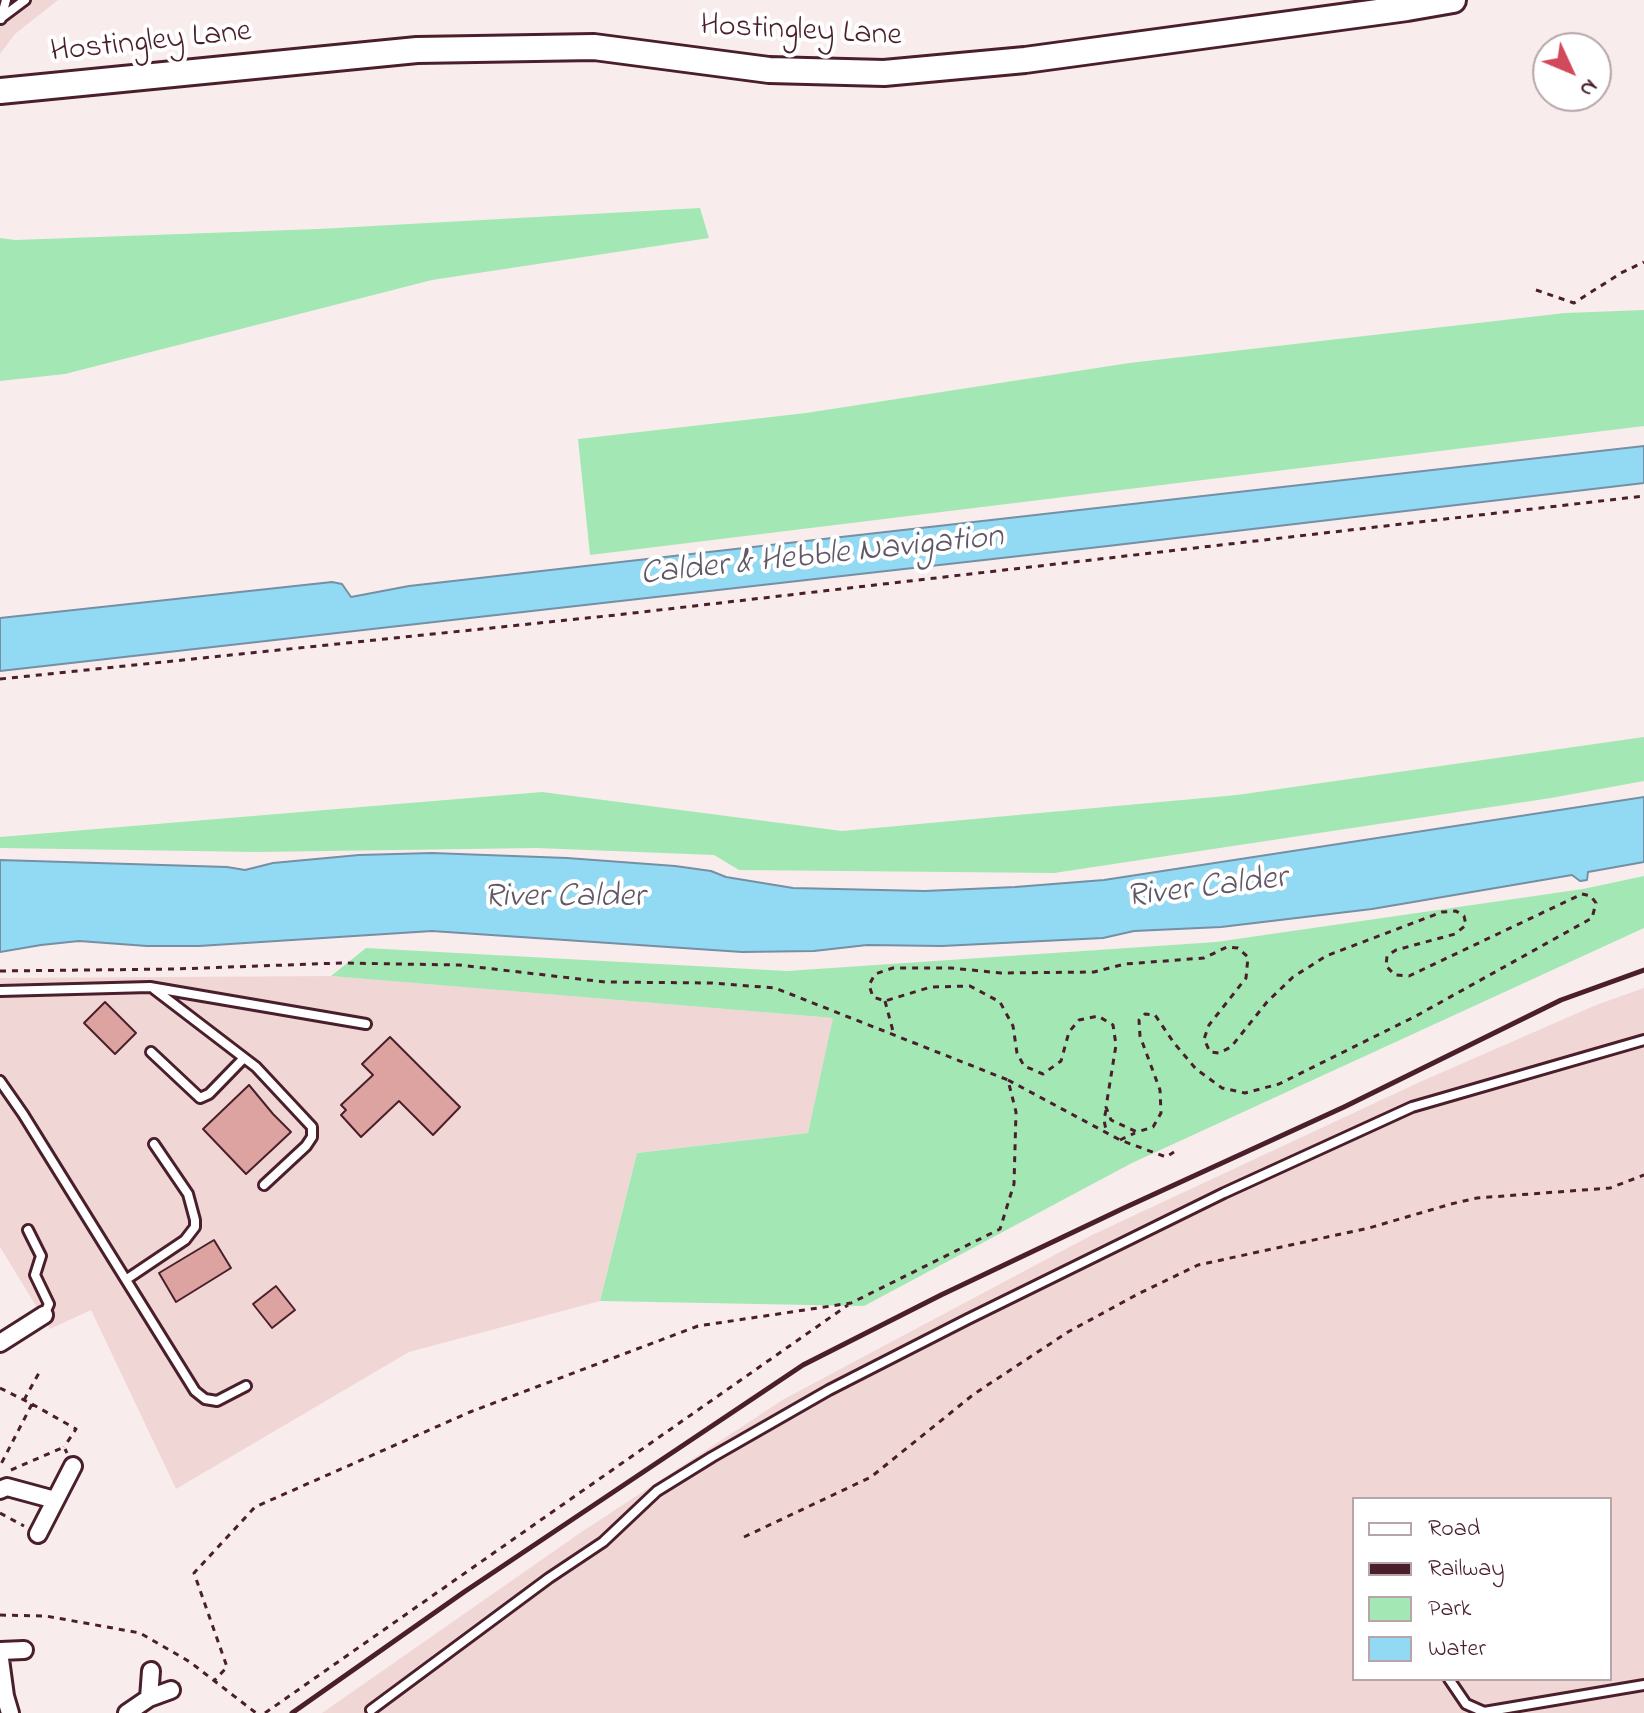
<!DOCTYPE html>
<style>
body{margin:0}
#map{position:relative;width:1644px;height:1713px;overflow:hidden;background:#f8edec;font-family:"Indie Flower",sans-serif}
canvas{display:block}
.legend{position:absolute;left:1352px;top:1497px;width:260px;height:184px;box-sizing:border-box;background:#fff;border:2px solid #b7a5aa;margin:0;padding:10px 14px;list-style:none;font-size:24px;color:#4a1f2b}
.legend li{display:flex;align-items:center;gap:16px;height:40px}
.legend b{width:40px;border:2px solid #b7a5aa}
.north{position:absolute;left:1532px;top:32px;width:80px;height:80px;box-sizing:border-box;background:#fff;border:2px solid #b7a5aa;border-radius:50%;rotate:134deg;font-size:22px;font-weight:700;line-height:32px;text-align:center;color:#4a1f2b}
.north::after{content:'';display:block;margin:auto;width:28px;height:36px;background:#d1495b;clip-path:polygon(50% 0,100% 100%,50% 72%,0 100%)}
</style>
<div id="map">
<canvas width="1644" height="1713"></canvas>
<ul class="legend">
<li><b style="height:10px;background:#fff"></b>Road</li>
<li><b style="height:10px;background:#4a1f2b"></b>Railway</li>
<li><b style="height:22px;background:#a3e8b4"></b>Park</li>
<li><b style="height:22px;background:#92d9f4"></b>Water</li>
</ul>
<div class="north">N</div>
</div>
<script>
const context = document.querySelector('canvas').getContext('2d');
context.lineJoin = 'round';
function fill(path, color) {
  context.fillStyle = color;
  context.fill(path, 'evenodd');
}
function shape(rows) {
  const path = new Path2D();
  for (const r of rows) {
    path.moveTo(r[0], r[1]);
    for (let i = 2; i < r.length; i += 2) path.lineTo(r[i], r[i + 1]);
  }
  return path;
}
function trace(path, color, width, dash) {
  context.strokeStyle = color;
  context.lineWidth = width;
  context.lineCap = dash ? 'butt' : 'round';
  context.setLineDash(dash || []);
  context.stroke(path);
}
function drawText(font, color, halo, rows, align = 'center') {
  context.font = font + ' "Indie Flower",sans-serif';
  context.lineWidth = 8;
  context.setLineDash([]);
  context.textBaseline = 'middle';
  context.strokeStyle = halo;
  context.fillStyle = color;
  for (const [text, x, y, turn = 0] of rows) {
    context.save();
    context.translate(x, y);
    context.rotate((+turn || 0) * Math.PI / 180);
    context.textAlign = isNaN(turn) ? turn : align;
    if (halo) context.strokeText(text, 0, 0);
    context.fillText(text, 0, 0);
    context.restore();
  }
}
fill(shape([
 [0,0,58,0,15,34,0,54],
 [332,976,834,1018,808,1133,637,1153,600,1301,409,1352,176,1489,91,1310,50,1329,0,1247,0,978],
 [1644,988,1644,1713,322,1713,580,1533,784,1399,1092,1235,1422,1081,1596,1005],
 [1354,1499,1610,1499,1610,1679,1354,1679]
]), '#f0d7d6');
fill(shape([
 [700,208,709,238,432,280,65,374,0,381,0,238,15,240,318,229],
 [1644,310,1644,426,590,555,578,439,806,413,1129,363,1565,313],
 [1644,737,1644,781,1551,798,1054,873,739,870,714,855,537,848,257,852,0,848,0,837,542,792,842,831,1237,795],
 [1644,876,1644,928,1132,1163,864,1306,600,1301,637,1153,808,1133,833,1018,331,976,366,948,787,971,1216,942,1583,889]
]), '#a3e8b4');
const water = shape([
 [1644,446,1644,483,1108,546,0,671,0,618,332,582,342,584,351,597,409,586,1644,446],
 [1644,797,1644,862,1588,872,1587,880,1580,881,1572,875,1372,909,1221,927,1134,931,1103,938,942,946,867,945,814,951,742,952,432,931,199,946,147,946,79,941,41,945,0,952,0,860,227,867,245,870,273,863,359,855,432,853,567,858,675,866,711,871,726,877,793,888,925,891,1015,887,1104,880,1644,797]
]);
fill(water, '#92d9f4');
trace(water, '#758fa4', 2);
const building = shape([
 [105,1002,136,1033,115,1054,84,1023,105,1002],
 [390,1037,460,1107,433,1135,399,1101,361,1137,341,1115,346,1110,341,1105,373,1075,362,1064,390,1037],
 [249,1085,273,1114,291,1132,246,1174,203,1129,249,1085],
 [214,1240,231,1268,176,1302,159,1273,214,1240],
 [276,1286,295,1310,272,1328,253,1304,276,1286]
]);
fill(building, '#dda3a1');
trace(building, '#4a1f2b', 2);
const lane = shape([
 [1,18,25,0],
 [1,19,6,0],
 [154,989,256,1067,312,1127,312,1137,306,1146,264,1185],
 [0,991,150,987,366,1024],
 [151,1052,200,1098,209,1094,244,1058],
 [0,1081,23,1114,195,1391,205,1399,217,1401,246,1386],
 [28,1230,41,1256,35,1275,49,1304,44,1315],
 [127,1279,185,1240,195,1227,195,1220,188,1194,154,1144],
 [1449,1679,1466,1704,1484,1712,1644,1685],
 [371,1710,549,1578,603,1542,657,1491,712,1457,829,1390,968,1319,1224,1193,1412,1107,1644,1040]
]);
const street = shape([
 [0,1343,44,1315],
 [0,1490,7,1487,55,1500],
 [38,1534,73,1466],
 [0,1651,24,1650],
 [0,1659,5,1696,10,1713],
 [149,1698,151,1671],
 [127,1713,149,1698,171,1690]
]);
const secondary = shape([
 [0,91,417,50,594,47,769,70,884,73,1025,60,1407,8,1453,0]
]);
trace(lane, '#4a1f2b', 14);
trace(street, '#4a1f2b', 22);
trace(secondary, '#4a1f2b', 30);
trace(shape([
 [1536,290,1574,303,1621,273,1644,262],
 [0,679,616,615,1644,496],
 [1582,894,1591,896,1596,903,1592,918,1416,1016,1279,1084,1245,1093,1222,1088,1196,1069,1174,1043,1155,1015,1145,1014,1139,1020,1140,1036,1160,1090,1161,1113,1153,1127,1137,1132,1111,1120,1106,1107,1116,1045,1113,1025,1098,1016,1079,1020,1069,1032,1061,1061,1043,1074,1024,1066,1017,1053,1013,1026,1000,1002,970,986,931,987,885,1001,873,997,869,985,875,974,893,968,951,968,1001,973,1094,972,1125,964,1204,958,1227,947,1238,948,1248,957,1246,978,1209,1025,1204,1039,1210,1052,1219,1053,1231,1047,1267,1002,1293,977,1326,956,1442,912,1456,911,1464,916,1466,925,1455,934,1396,950,1387,956,1386,966,1395,975,1409,976,1582,894],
 [0,971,175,969,341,963,459,965,605,982,712,983,775,988,1008,1080,1016,1112,1014,1184,1000,1229,851,1303,698,1326,470,1412,255,1507,194,1573,227,1667,214,1681],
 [885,1001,894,1035],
 [1008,1080,1120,1140,1166,1157,1174,1152],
 [1106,1110,1104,1120,1106,1130],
 [1120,1140,1135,1133],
 [0,1388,32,1404,0,1466],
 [24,1400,40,1371],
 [32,1404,76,1429,64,1447],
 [11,1470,64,1447,67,1453],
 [0,1513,24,1526],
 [744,1537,871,1477,974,1394,1068,1332,1138,1294,1198,1265,1369,1228,1451,1204,1477,1198,1610,1188,1644,1175],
 [0,1615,46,1616,140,1633,190,1662,256,1713],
 [265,1713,848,1305]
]), '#4a1f2b', 3, [6, 6]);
trace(lane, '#fff', 8);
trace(street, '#fff', 16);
trace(secondary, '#fff', 24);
trace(shape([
 [292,1713,464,1592,803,1365,941,1295,1124,1208,1344,1107,1561,1000,1644,970]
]), '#4a1f2b', 5);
drawText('32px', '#4a1f2b', '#fff', [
 ["Hostingley Lane",801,33,3],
 ["Hostingley Lane",151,44,-6]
]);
drawText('italic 34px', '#605767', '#fff', [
 ["Calder & Hebble Navigation",822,558,-6],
 ["River Calder",1207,890,-7],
 ["River Calder",564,899]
]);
</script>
